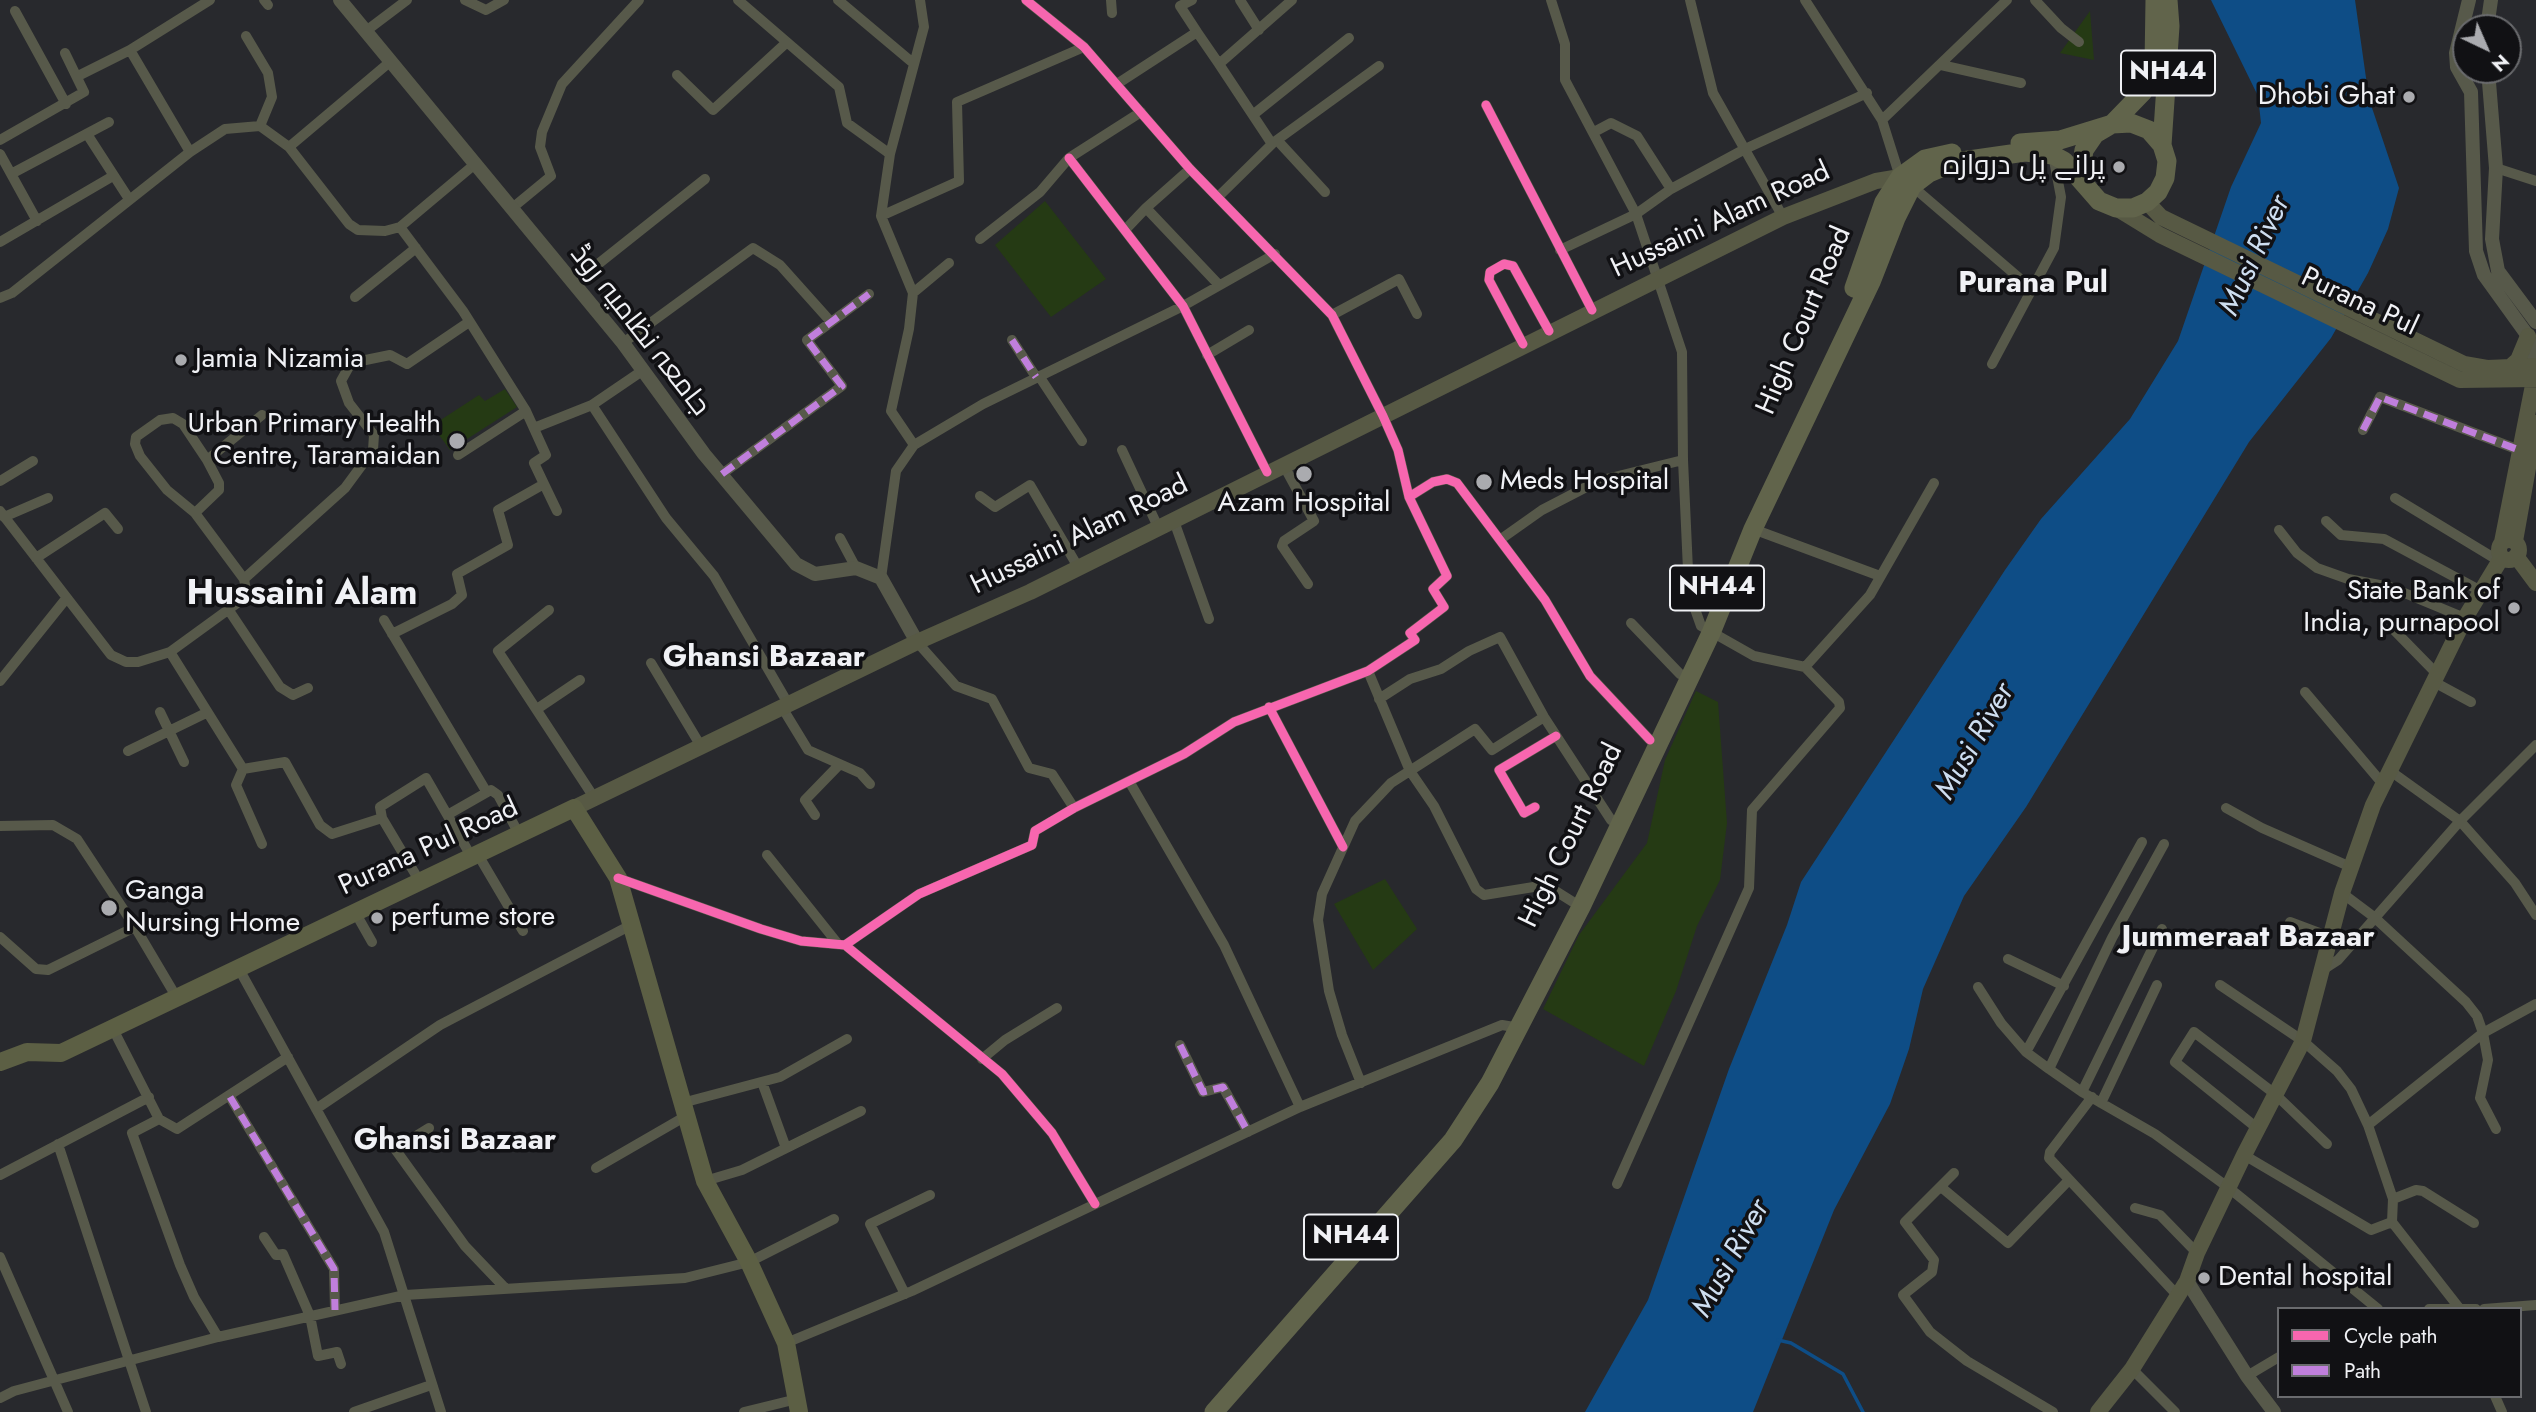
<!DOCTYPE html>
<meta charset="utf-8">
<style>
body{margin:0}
#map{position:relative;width:2536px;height:1412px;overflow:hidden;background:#28292d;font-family:Jost,sans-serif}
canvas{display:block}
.legend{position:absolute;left:2277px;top:1307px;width:245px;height:91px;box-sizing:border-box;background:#111114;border:2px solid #6a6b6e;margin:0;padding:9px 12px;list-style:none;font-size:21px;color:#f0f1f5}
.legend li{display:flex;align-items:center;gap:14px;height:35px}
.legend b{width:35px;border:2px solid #6a6b6e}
.north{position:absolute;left:2452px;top:14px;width:70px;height:70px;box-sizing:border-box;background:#111114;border:2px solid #6a6b6e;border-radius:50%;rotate:136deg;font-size:19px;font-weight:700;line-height:28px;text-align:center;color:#f0f1f5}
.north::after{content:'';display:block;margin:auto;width:24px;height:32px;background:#aaabaf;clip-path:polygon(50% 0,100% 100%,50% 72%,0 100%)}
</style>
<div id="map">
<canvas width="2536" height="1412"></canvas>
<ul class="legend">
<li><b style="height:9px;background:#f766af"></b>Cycle path</li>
<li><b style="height:9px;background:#c07fdc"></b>Path</li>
</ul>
<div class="north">N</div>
</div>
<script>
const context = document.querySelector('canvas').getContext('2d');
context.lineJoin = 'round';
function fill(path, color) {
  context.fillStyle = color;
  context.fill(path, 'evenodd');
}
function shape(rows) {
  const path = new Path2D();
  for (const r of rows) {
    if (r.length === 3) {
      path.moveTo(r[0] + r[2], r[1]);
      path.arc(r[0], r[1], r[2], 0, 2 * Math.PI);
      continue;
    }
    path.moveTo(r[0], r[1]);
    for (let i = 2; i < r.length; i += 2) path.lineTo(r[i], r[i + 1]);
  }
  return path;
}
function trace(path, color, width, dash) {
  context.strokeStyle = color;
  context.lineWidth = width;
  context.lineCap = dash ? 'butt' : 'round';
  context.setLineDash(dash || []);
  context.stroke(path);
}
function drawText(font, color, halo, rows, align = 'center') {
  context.font = font + ' Jost,Cairo,sans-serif';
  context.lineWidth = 7;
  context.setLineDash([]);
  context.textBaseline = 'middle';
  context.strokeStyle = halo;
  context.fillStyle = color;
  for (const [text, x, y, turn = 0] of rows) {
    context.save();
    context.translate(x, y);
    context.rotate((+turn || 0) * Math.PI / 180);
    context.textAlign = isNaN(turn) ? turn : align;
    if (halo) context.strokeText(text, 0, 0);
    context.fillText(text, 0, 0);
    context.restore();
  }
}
fill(shape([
 [2090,11,2094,60,2060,53],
 [1045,201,1106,279,1051,317,995,245],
 [505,389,517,407,450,450,434,428,436,423,479,395,485,401],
 [1696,691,1718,702,1727,823,1720,880,1697,926,1676,991,1644,1066,1543,1009,1579,935,1647,843,1665,760],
 [1385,879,1417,929,1373,970,1334,904]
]), '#253a14');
fill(shape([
 [2211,0,2355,0,2369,99,2399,188,2388,229,2368,273,2331,338,2249,442,2026,807,1964,896,1923,989,1909,1049,1890,1104,1834,1210,1753,1412,1585,1412,1648,1300,1729,1069,1787,925,1801,882,2005,570,2041,519,2130,419,2178,341,2231,187,2261,123,2258,96]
]), '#0e4d86');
trace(shape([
 [1778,1340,1791,1343,1843,1374,1863,1412]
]), '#0e4d86', 3.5);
trace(shape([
 [264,0,268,5],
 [465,0,486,10,504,0],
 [738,0,839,87,847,123,890,154],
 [838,0,913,63],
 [1111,0,1112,13],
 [1192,0,1180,6,1197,32],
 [1240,0,1259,30],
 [1551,0,1565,44,1565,80,1636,214,1682,352,1683,460,1689,592,1701,626,1754,656,1805,667,1870,595,1934,483],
 [1690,0,1713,93,1783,217],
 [1805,0,1882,120,1900,177],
 [2035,0,2061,28,2079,42],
 [15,11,66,104],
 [366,31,407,0],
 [246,36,268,73,272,97,260,126,289,147,349,224,358,230,385,231,400,227,475,164],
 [130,50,190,152],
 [1941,65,2021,83],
 [677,75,713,110,786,43],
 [78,76,130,50,210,0],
 [1117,84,1197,32,1219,64,1292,0],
 [1486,105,1592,310],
 [1254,114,1349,38],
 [1882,120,2007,0],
 [1594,132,1611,123,1637,136,1671,189],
 [87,134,129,199],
 [0,140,84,92,65,53],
 [289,147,391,61],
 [0,154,37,221],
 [1069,158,1183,306,1267,472],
 [2496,168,2536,181],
 [11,174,109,122],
 [1912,186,2032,289],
 [1325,192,1277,140,1379,66],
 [1218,197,1272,144,1219,64],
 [1146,208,1190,169],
 [511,209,551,176,540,147,542,132,562,84,639,0],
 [881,216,959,181,957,102,1084,47],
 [1125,230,1146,208,1219,285],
 [980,239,1040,192,1069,158,1141,112],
 [0,242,113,176],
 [1560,250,1636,214,1671,189,1745,149,1867,93],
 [573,284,705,179],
 [913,293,949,263],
 [355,297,416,248],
 [0,298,12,293,190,152,225,129,260,126],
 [1332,315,1399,279,1417,314],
 [1012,340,1036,377],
 [623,343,753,248,780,265,831,322],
 [1523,344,1489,280,1490,272,1504,264,1513,266,1549,331],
 [1207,355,1249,330],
 [1992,364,2054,248,2061,197,2053,155],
 [642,371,592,405,666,518,714,576,786,700,795,700],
 [1039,376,1082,441],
 [534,428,592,405],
 [2363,430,2380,397,2519,450],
 [914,445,891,411,909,329,913,293,881,216,890,154,924,27,920,0],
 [1122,450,1158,527],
 [458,455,526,411],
 [1283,464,1314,521,1284,541,1282,546,1308,584],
 [722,474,842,386,807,340,869,294],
 [0,481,33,461],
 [544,484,557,511],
 [980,496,995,507,1030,485,1078,567],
 [1409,497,1433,482,1447,479,1457,483,1545,600,1590,676,1650,740],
 [2395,498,2499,561],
 [0,511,111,655,126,662,138,662,170,652,247,596,244,579,195,513,167,490,140,456,135,444,136,437,160,420,173,418,183,424,207,460],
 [195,513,219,490,219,483,207,460,262,415],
 [4,517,48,498],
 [1174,521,1209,619],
 [2326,521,2341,535,2384,539,2481,591],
 [1753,529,1880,576],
 [2279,530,2297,553,2317,568,2348,579,2390,587,2465,618],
 [840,538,856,568],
 [1501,539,1542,510,1598,481,1683,460],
 [36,558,105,513,118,529],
 [881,578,896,471,914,445,983,404,1183,306,1275,254],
 [244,579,345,488,373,450,374,435,349,403,341,381,351,363,390,355,407,364,469,322],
 [549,610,498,651,595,799],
 [230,612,280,687,293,695,308,688],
 [384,620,486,791],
 [1631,623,1680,674],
 [2392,628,2438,675],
 [392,634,452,604,462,595,457,574,508,545,498,510,544,484,534,463,546,455,526,411,463,311,400,227],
 [917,642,956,686,992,699,1029,768,1052,774,1074,808],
 [170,652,243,769],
 [651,663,702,748],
 [1368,671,1410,771,1434,806,1476,889,1484,895,1546,885,1573,902],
 [0,681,65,600],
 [2434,682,2471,702],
 [2305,692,2382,783],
 [1379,699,1410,679,1441,669,1469,651,1500,637,1544,717,1611,820],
 [1269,707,1343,847],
 [537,709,580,680],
 [783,709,808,750,860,773,870,784],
 [160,712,184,762],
 [128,751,206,713],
 [2389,770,2460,821,2515,883,2536,915],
 [1129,781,1224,945,1300,1107],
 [1535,807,1524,813,1499,770,1556,736],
 [2226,808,2262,828,2353,868],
 [449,814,491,790,498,795,519,834],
 [815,815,805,800,839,765],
 [0,826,53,825,77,839,135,927,177,998],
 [262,844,236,785,243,769,285,762,320,825,332,834,382,818],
 [2164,844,2112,938,2049,1069,2082,1092,2155,1134,2229,1188,2378,1309],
 [477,853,523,931],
 [767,855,838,944],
 [618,878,761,929,801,941,845,945,919,894,1032,845,1035,831,1074,808,1184,754,1234,722,1368,671,1415,640,1410,633,1444,607,1433,589,1447,576,1409,497,1398,450,1383,416,1332,315,1190,169,1084,47,1026,0],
 [420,882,382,818,380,807,426,778,471,856],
 [2342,893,2374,917,2466,1002,2477,1016,2483,1033,2536,1004],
 [355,912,372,942],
 [2290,922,2330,937],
 [0,937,36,969,48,970,135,927],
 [845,945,1002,1074,1052,1133,1095,1204],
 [2008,959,2064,986],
 [239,969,384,1232,441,1412],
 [2321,971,2338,960,2460,821,2536,745],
 [2220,985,2303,1041,2337,1071,2351,1089,2368,1125,2393,1199,2416,1190,2423,1191,2474,1223],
 [1978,987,2001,1023,2026,1052],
 [113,1029,159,1119,132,1133,180,1265,194,1297,218,1337],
 [1180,1045,1203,1092,1223,1087,1248,1132],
 [982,1059,1005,1040,1057,1008],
 [2049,1069,2026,1052,2142,842],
 [762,1082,786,1148],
 [1361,1083,1342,1035,1329,991,1318,920,1322,894,1355,821,1391,783,1475,729,1492,750,1544,717],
 [2082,1092,2162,929],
 [230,1097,334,1269,335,1310],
 [2092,1097,2050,1152,2049,1158,2178,1296],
 [682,1103,780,1077,847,1039],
 [2101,1103,2157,985],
 [316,1109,440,1025,633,924],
 [159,1119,177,1129,288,1057],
 [2368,1125,2483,1033,2488,1060,2480,1098,2496,1129],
 [429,1128,395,1149,465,1246,505,1288],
 [2257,1128,2175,1062,2194,1032,2275,1094,2327,1144],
 [58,1144,146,1412],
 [2244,1155,2371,1230,2392,1222,2393,1199],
 [596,1168,686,1116],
 [1954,1173,1905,1222,1934,1260,1932,1272,1903,1295,1930,1332,1967,1361,2053,1412],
 [0,1175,149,1097],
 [705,1181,742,1170,861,1111],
 [1617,1184,1749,888,1752,810,1840,708,1839,702,1805,667],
 [1941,1187,2008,1243,2068,1181],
 [2135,1208,2160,1215,2197,1253],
 [2392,1222,2460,1309],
 [264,1237,276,1255,283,1254,310,1316,318,1356,337,1352,341,1364],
 [0,1257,68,1412],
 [905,1294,870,1224,930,1195],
 [2429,1309,2476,1309],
 [2484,1309,2536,1305],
 [786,1343,912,1291,1300,1107,1502,1025,1520,1028],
 [2132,1369,2175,1412],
 [2247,1376,2279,1357],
 [2495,1396,2502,1412],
 [0,1398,14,1391,218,1337,405,1295,685,1278,749,1262,834,1219],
 [354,1412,431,1385],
 [744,1412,797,1399]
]), '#57594a', 10);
trace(shape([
 [340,0,623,343,704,454,796,564,815,574,856,568,881,578,917,642],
 [2469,0,2456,53,2457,67,2471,92,2476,251,2484,275,2528,336,2536,364],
 [2487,28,2491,0],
 [2488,70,2496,168,2492,239,2498,271,2536,322],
 [2187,1281,2247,1376,2274,1412]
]), '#57594a', 14);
trace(shape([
 [2147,202,2161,217,2464,364,2487,368,2536,366],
 [2116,208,2160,235,2460,380,2536,379],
 [2509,368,2518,360,2528,336],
 [2509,550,10],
 [2515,541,2536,423],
 [2502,542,2536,370],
 [2516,556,2536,583],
 [574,808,917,642,1030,592,1783,217,1876,181,1900,177,1907,182],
 [2098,1412,2132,1369,2187,1281,2197,1253,2244,1155,2303,1041,2342,893,2373,805,2465,618,2502,557]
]), '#575944', 16);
trace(shape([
 [0,1062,27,1052,61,1053,574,808,618,878,705,1181,749,1262,786,1343,799,1412]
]), '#5c5f44', 18);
trace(shape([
 [2020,143,2060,140,2112,124,2143,92,2154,65,2155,0],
 [2086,184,2081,170,2084,150,2095,134,2112,124,2131,123,2149,130,2162,145],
 [1854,288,1884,202,1900,177,1925,159,1952,153],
 [1214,1412,1453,1140,1490,1083,1581,907,1711,633,1753,529,1871,282,1896,218,1912,186,1929,173,1955,162,2025,152,2053,155,2064,161,2099,201,2116,208,2133,208,2147,202,2158,192,2165,178,2167,161,2162,145,2170,26,2168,0]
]), '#61644b', 19);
trace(shape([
 [1012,340,1036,377],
 [2363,430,2380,397,2519,450],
 [722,474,842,386,807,340,869,294],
 [1180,1045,1203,1092,1223,1087,1248,1132],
 [230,1097,334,1269,335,1310]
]), '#c07fdc', 7, [14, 7]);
trace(shape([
 [1486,105,1592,310],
 [1069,158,1183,306,1267,472],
 [1523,344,1489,280,1490,272,1504,264,1513,266,1549,331],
 [1409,497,1433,482,1447,479,1457,483,1545,600,1590,676,1650,740],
 [1269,707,1343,847],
 [1535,807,1524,813,1499,770,1556,736],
 [618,878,761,929,801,941,845,945,919,894,1032,845,1035,831,1074,808,1184,754,1234,722,1368,671,1415,640,1410,633,1444,607,1433,589,1447,576,1409,497,1398,450,1383,416,1332,315,1190,169,1084,47,1026,0],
 [845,945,1002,1074,1052,1133,1095,1204]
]), '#f766af', 9);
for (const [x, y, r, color] of [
 [2409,97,7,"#aaabaf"],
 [2119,167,7,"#aaabaf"],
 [181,360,7,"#aaabaf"],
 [457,441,9,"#aaabaf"],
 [1304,474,9,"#aaabaf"],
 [1484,482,9,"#aaabaf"],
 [2514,608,7,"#aaabaf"],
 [109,908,9,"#aaabaf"],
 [377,918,7,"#aaabaf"],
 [2204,1278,7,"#aaabaf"]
]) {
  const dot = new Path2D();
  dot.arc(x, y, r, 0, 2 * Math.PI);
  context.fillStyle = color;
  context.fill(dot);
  trace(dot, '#111114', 2.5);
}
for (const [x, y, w] of [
 [2168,73,94],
 [1717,588,94],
 [1351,1237,94]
]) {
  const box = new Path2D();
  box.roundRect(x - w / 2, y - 22.5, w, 45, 5);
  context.fillStyle = '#111114';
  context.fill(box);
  trace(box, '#f0f1f5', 2);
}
drawText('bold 26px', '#f0f1f5', null, [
 ["NH44",2168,73],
 ["NH44",1717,588],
 ["NH44",1351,1237]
]);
drawText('28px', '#f0f1f5', '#111114', [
 ["Dhobi Ghat",2395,97,"right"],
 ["پرانے پل دروازہ",2105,167,"right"],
 ["Jamia Nizamia",195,360],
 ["Urban Primary Health",441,425,"right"],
 ["Centre, Taramaidan",441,457,"right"],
 ["Meds Hospital",1500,482],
 ["Azam Hospital",1304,504,"center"],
 ["State Bank of",2500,592,"right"],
 ["India, purnapool",2500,624,"right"],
 ["Ganga",125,892],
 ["Nursing Home",125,924],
 ["perfume store",391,918],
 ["Dental hospital",2218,1278]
], 'left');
drawText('28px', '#f0f1f5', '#111114', [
 ["Hussaini Alam Road",1721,221,-25],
 ["Purana Pul",2359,303,25],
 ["High Court Road",1805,321,-67],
 ["جامعہ نظامیہ روڈ",639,331,52],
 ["Hussaini Alam Road",1080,536,-26],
 ["High Court Road",1572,836,-64],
 ["Purana Pul Road",429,848,-25]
]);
drawText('italic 30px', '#cedef0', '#111114', [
 ["Musi River",2256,256,-65],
 ["Musi River",1976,742,-60],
 ["Musi River",1732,1259,-61]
]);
drawText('bold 30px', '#f0f1f5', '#111114', [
 ["Purana Pul",2033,285],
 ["Ghansi Bazaar",764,659],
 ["Jummeraat Bazaar",2248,939],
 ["Ghansi Bazaar",455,1142]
]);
drawText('bold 35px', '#f0f1f5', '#111114', [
 ["Hussaini Alam",302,596]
]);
</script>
